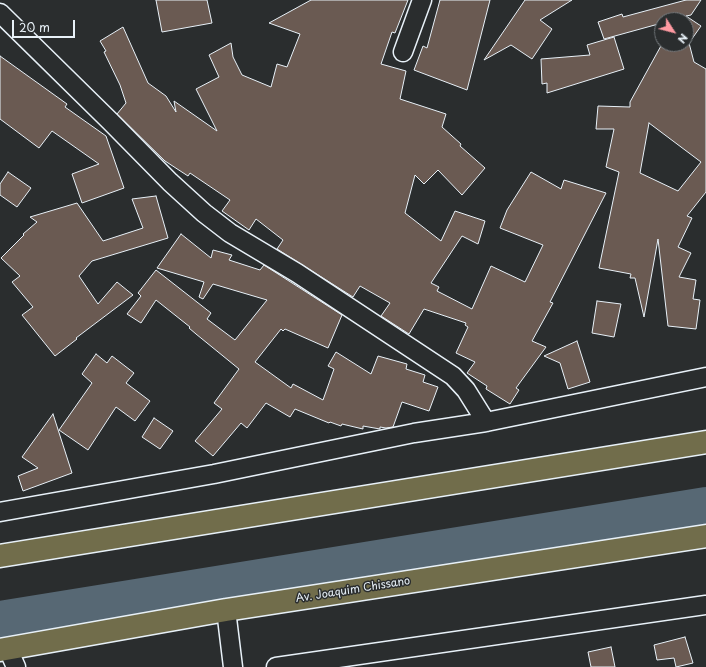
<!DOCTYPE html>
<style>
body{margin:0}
#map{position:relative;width:706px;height:667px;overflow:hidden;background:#2a2d2e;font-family:"Playpen Sans",sans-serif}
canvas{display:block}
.north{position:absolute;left:654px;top:12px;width:40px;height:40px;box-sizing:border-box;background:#2a2d2e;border:1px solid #767b7f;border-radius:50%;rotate:126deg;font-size:11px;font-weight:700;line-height:16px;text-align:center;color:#e8f1f8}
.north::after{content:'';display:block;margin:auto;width:14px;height:18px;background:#ff9aa2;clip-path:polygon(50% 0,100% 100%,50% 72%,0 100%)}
.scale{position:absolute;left:12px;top:20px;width:63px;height:18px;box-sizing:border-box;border:2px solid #e8f1f8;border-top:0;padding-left:5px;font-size:12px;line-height:14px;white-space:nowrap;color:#e8f1f8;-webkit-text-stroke:3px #2a2d2e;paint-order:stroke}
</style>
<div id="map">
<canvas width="706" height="667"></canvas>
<div class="north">N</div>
<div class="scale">20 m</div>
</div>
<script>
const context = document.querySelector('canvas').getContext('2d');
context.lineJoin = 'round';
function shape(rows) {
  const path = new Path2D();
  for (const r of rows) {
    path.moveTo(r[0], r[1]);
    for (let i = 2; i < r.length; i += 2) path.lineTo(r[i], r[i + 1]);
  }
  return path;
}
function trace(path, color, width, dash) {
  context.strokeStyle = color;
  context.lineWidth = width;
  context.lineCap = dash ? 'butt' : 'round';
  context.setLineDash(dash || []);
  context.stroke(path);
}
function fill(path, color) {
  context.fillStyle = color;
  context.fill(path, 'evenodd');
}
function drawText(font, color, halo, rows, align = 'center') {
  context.font = font + ' "Playpen Sans",sans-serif';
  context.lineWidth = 3;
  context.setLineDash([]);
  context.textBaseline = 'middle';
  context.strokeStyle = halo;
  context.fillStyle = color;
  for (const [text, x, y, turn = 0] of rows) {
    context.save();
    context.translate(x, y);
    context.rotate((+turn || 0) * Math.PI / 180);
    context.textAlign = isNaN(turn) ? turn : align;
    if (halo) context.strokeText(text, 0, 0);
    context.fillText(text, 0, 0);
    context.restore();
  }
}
trace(shape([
 [0,620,706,506]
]), '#576874', 38);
const building = shape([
 [156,0,207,0,212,23,162,32,156,0],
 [311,0,408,0,395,33,392,32,381,64,406,71,400,99,446,114,442,127,461,144,460,146,485,168,462,195,438,170,424,184,415,175,405,213,441,241,455,211,485,221,478,244,462,236,431,283,439,287,437,291,472,309,491,266,525,282,543,245,500,228,507,210,531,172,561,189,564,180,606,193,550,302,553,303,532,341,546,347,516,388,519,390,510,404,486,389,487,386,467,373,475,362,456,353,468,327,465,325,466,323,424,309,409,334,381,316,390,303,360,286,353,297,277,249,283,240,256,219,249,230,222,211,230,200,190,173,188,176,165,161,117,114,126,103,120,85,104,52,106,51,100,41,123,27,148,83,166,96,176,112,174,101,217,131,196,89,219,77,209,55,231,43,233,57,242,75,271,87,277,64,287,67,300,34,269,23,311,0],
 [440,0,490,0,467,90,414,70,423,46,427,48,440,0],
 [525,0,572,0,540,20,552,29,532,59,511,45,484,60,525,0],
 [686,0,701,0,691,15,686,16,701,26,689,43,694,62,706,69,706,192,687,216,692,218,678,247,691,253,679,277,696,280,693,299,700,300,696,329,668,326,658,239,644,317,635,278,630,278,631,274,599,268,619,172,606,167,614,129,596,129,598,106,630,107,630,102,662,44,686,44,686,20,662,20,662,23,604,39,598,22,622,14,623,17,686,0],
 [649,123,701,162,678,191,640,173,649,123],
 [614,37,624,69,547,93,547,83,542,84,541,59,590,55,587,45,614,37],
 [0,56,67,104,65,107,106,136,124,188,82,203,72,174,99,164,52,131,39,148,0,119,0,56],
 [8,172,31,188,17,207,0,195,0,184,8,172],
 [156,196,168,238,92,261,79,276,98,304,117,282,133,295,76,338,77,339,55,356,22,315,33,307,12,282,20,276,1,258,24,235,23,234,37,222,30,217,77,203,103,241,143,228,132,199,156,196],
 [181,234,211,258,213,250,232,255,229,260,260,270,264,265,342,315,328,348,285,329,283,331,281,329,255,362,291,388,293,384,323,400,334,369,328,366,336,352,371,374,378,356,407,364,406,369,425,375,423,382,438,387,429,411,402,402,393,427,386,428,380,427,380,429,363,426,363,429,342,424,341,426,330,422,329,423,295,409,290,417,266,403,247,428,241,423,213,456,195,441,222,409,214,403,239,369,196,334,189,328,190,327,156,300,141,323,127,314,141,296,138,293,156,270,211,313,207,319,235,340,267,300,213,284,203,299,199,297,204,282,157,268,181,234],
 [597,301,621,304,614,337,592,333,597,301],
 [577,341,590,382,568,389,560,363,544,356,577,341],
 [96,354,107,363,112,356,134,373,126,383,150,401,135,421,116,407,88,450,59,430,92,383,82,374,96,354],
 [53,414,72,473,23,491,18,476,38,468,22,457,53,414],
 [154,418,173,431,160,449,142,437,154,418],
 [685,637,693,663,676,667,674,658,657,660,654,645,685,637],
 [611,647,615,667,591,667,588,652,611,647]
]);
fill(building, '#6a5a52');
trace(building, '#e8f1f8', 1);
const street = shape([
 [0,13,111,122,170,182,204,213,230,233,297,273,453,376,466,390,486,422],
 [403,52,422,0],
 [0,512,214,474,414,433,486,422,706,377],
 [226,610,233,667],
 [8,649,16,667],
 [276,667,706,605]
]);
const primary = shape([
 [0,556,706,442],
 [0,650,226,610,706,536]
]);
trace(street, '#e8f1f8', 21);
trace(primary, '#e8f1f8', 25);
trace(street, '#2a2d2e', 18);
trace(primary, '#716d4b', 22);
drawText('11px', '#e8f1f8', '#2a2d2e', [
 ["Av. Joaquim Chissano",353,590,-9]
]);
</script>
